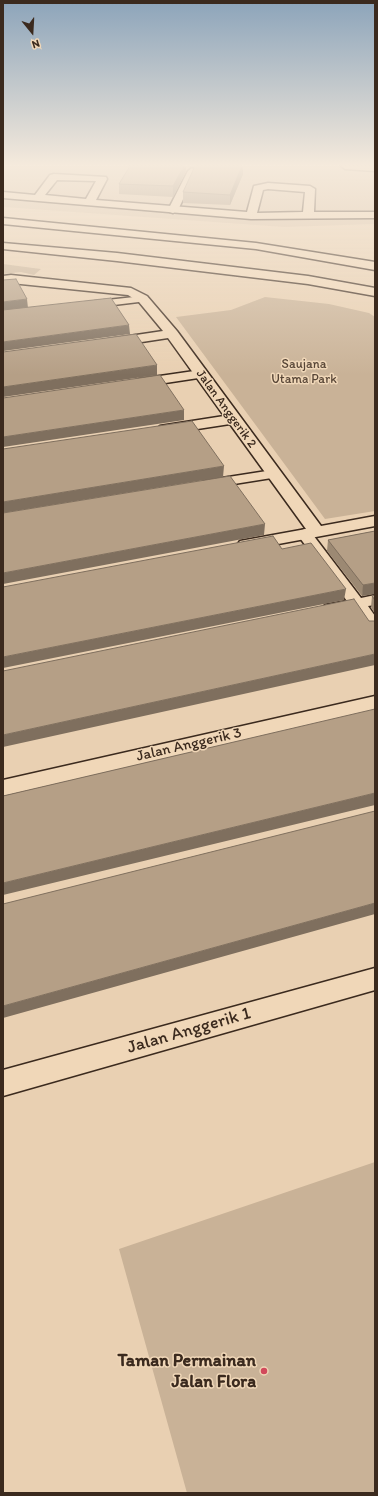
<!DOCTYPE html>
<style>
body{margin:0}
#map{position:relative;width:378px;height:1496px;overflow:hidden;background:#e9d0b2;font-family:Itim,sans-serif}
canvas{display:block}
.frame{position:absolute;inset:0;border:4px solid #3b2a1e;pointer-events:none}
.north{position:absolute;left:12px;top:12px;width:40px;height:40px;-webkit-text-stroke:3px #f0d7b8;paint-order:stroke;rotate:162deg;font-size:11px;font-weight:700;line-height:16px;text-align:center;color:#3b2a1e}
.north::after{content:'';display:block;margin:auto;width:14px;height:18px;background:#3b2a1e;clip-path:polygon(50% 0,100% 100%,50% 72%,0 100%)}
</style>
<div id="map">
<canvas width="378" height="1496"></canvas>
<div class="frame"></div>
<div class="north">N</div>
</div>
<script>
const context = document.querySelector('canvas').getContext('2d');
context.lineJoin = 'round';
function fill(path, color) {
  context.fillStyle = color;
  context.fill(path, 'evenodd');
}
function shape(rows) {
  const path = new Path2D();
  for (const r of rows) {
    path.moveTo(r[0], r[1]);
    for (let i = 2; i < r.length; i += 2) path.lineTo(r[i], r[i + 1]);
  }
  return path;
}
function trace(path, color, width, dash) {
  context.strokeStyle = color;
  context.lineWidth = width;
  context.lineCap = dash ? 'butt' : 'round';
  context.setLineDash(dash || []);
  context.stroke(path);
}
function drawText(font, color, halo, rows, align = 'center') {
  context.font = font + ' Itim,sans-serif';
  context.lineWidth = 3;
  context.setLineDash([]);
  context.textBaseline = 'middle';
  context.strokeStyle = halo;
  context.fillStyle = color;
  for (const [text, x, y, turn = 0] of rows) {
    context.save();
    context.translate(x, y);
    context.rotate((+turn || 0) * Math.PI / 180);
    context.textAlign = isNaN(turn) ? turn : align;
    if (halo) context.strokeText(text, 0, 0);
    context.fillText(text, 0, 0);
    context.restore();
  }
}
fill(shape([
 [3,166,375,166,375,224,284,227,3,207]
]), '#d9c1a5');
fill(shape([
 [3,264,41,269,34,275,21,272,3,274],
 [265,297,329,304,369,313,375,317,375,511,325,519,176,317,231,310],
 [375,1162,375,1493,187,1493,119,1249]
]), '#c9b297');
const service = shape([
 [341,166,375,166,375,171,345,169,341,166],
 [192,168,196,171,178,210,173,213,170,212,168,210,188,171,192,168],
 [143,296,147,297,148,299,147,301,89,308,84,305,89,302,143,296],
 [201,370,207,374,205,377,139,387,133,383,139,379,201,370],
 [273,470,278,471,280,474,278,477,209,488,204,487,202,484,204,481,209,480,273,470],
 [305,529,310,531,361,598,375,595,375,605,368,606,375,616,375,632,369,631,353,609,331,614,325,613,323,609,325,605,347,601,297,534,300,531,305,529]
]);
const minor = shape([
 [54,174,106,177,107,179,96,200,247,212,254,186,268,183,310,186,315,189,314,212,375,212,375,218,251,219,3,198,3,192,35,195,50,175,54,174],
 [57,180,95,181,96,181,86,199,45,195,57,180],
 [268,189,305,192,303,212,257,213,263,190,268,189],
 [3,243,117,253,308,276,375,288,375,296,308,284,117,261,3,249,3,243],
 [11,275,131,288,147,296,177,331,321,526,375,516,375,526,246,550,240,549,237,545,240,541,306,529,230,424,165,434,160,432,157,429,160,426,224,416,168,338,109,347,104,346,102,343,104,340,109,339,163,331,139,302,128,295,11,283,3,284,3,276,11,275],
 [375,696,375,710,3,796,3,780,375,696],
 [375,968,375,990,3,1096,3,1070,375,968]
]);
const secondary = shape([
 [3,218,256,243,375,262,375,270,256,249,3,224,3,218]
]);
trace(service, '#3b2a1e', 3);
trace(minor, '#3b2a1e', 3);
trace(secondary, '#3b2a1e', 3);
fill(service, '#f0d7b8');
fill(minor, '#f0d7b8');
fill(secondary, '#f0d7b8');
fill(shape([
 [130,166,186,166,186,171,173,197,119,194,119,184],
 [243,174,230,205,183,203,183,192],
 [375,531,362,596,327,551,328,540],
 [375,595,375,614,371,607,372,596]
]), '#9c8973');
fill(shape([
 [184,166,186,166,186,171,173,197,173,186],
 [242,166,243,166,243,174,230,205,230,195],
 [27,299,28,308,3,311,3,302],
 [129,325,130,334,3,351,3,342],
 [157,365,157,375,3,397,3,387],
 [184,410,184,420,3,447,3,437],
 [224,466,223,477,3,513,3,502],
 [265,524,264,535,3,584,3,573],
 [375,583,375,594,362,596,363,585],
 [346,589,344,600,3,668,3,657],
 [375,654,375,665,3,747,3,735],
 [375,793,375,805,3,895,3,883],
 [375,903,375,914,3,1018,3,1006]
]), '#7f6f5e');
const building = shape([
 [130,166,184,166,173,186,119,184,130,166],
 [195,166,242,166,230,195,183,192,195,166],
 [16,279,27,299,3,302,3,280,16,279],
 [111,298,129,325,3,342,3,310,111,298],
 [136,334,157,365,3,387,3,352,136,334],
 [160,375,184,410,3,437,3,398,160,375],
 [192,421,224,466,3,502,3,449,192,421],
 [230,476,265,524,3,573,3,513,230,476],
 [375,531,375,583,363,585,328,540,375,531],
 [273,536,282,549,311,543,346,589,3,657,3,587,273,536],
 [375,595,375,600,372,596,375,595],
 [354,599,369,621,375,621,375,654,3,735,3,671,354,599],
 [375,709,375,793,3,883,3,796,375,709],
 [375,811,375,903,3,1006,3,904,375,811]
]);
fill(building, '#b59f86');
trace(building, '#7f6f5e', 1);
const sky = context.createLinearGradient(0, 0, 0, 375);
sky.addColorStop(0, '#8ca4ba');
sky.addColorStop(0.44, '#f5eadc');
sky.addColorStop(1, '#f5eadc00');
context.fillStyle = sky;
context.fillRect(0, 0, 378, 375);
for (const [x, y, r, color] of [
 [264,1371,4,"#d1495b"]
]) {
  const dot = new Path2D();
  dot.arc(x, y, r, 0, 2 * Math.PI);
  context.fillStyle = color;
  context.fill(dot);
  trace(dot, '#f0d7b8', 1.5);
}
drawText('13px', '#574536', '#f0d7b8', [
 ["Saujana",304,365],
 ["Utama Park",304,380]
]);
drawText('13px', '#3b2a1e', '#f0d7b8', [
 ["Jalan Anggerik 2",226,409,54]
]);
drawText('15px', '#3b2a1e', '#f0d7b8', [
 ["Jalan Anggerik 3",189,745,-13]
]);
drawText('18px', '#3b2a1e', '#f0d7b8', [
 ["Jalan Anggerik 1",189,1031,-16]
]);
drawText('bold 18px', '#3b2a1e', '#f0d7b8', [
 ["Taman Permainan",256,1361],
 ["Jalan Flora",256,1382]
], 'right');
</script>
